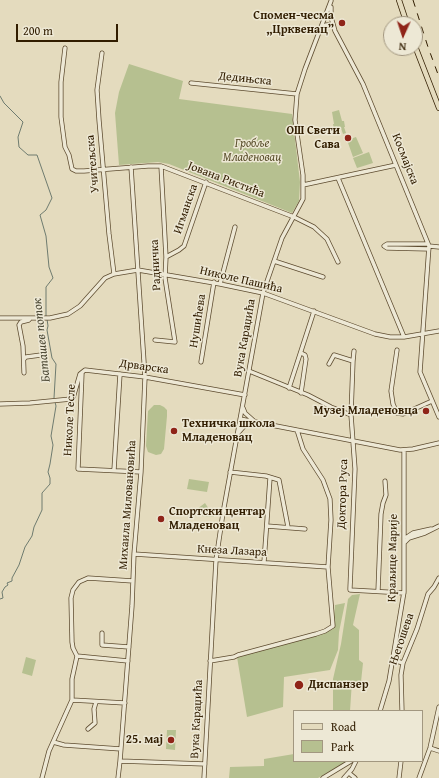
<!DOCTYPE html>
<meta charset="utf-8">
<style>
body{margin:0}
#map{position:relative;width:439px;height:778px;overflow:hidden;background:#e4dbbe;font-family:"Gentium Book Plus",serif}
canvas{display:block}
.legend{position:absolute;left:293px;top:710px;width:130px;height:52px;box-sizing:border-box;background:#ede8d5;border:1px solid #a29780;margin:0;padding:5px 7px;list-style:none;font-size:12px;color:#311d00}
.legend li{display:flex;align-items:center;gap:8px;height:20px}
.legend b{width:20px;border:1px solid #a29780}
.north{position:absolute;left:383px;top:16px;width:40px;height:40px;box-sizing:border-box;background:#ede8d5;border:1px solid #a29780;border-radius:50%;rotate:183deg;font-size:11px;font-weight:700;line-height:16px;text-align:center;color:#311d00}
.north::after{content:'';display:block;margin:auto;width:14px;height:18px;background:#8f2418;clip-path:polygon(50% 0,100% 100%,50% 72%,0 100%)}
.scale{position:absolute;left:16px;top:24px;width:102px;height:18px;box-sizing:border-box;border:2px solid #311d00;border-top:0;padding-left:5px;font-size:12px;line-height:14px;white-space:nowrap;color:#311d00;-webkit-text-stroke:3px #ede8d5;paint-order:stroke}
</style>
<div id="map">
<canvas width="439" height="778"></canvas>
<ul class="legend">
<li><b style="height:5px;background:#e4dbbe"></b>Road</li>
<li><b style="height:11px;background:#b6c090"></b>Park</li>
</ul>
<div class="north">N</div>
<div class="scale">200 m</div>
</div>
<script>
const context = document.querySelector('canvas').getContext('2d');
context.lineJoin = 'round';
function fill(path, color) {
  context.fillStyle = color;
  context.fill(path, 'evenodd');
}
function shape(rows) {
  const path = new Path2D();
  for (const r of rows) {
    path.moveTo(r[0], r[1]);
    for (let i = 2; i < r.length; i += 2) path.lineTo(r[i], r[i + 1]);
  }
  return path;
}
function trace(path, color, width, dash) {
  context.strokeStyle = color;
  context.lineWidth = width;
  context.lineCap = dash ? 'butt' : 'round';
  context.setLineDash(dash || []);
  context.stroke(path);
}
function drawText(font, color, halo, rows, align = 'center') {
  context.font = font + ' "Gentium Book Plus",serif';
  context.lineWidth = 3;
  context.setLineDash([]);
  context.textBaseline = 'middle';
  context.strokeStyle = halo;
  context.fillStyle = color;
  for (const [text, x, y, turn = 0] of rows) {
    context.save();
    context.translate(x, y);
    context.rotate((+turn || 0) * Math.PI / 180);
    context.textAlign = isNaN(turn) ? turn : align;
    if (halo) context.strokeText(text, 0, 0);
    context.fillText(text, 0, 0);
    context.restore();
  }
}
fill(shape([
 [129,64,183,81,179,99,292,114,300,182,299,201,292,213,169,164,158,162,119,165,115,113,119,92],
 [339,110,342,121,344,121,345,127,344,127,346,133,343,134,341,128,334,130,333,124,334,124,332,112],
 [356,137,363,153,353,157,347,140],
 [369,152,373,163,357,168,353,158],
 [154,405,160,405,164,407,167,410,167,416,164,449,161,454,156,455,148,452,146,446,148,411],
 [189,479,209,482,207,492,187,489],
 [205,503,214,517,189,515],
 [360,594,353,625,359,630,359,660,363,663,361,682,352,681,350,711,333,711,333,679,341,644,348,599,352,595],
 [345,603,339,632,338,650,330,670,284,677,283,707,247,717,237,657,333,629,335,605],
 [26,657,36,660,32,676,22,673],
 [167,730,176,730,175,750,166,749],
 [294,754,294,761,348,761,318,778,229,778,230,767,264,766,264,759]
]), '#b6c090');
trace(shape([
 [0,96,4,103,23,122,18,137,19,147,28,155,37,155,52,198,46,210,40,215,46,236,49,267,53,278,46,287,46,316],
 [0,599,3,598,2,592,5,587,8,585,7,583,12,581,12,578,19,565,25,547,32,536,34,527,42,510,42,493,50,484,50,478,48,472,50,464,53,445,51,436,56,406,54,398,56,364,52,358,47,330,48,326,47,319]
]), '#6e7b6f', 1);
const minor = shape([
 [331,7,331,17,335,31,363,84,429,246,420,372,439,417],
 [322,28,326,25,331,25,333,26],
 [65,48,61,82,61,117,65,147,69,155,72,169,76,171,84,171,148,166,161,166,294,217,314,227,327,239,338,262],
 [102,53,97,90,99,120,109,234,114,274],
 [191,83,297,94],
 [131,167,145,377,141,472,134,554,132,606,120,761,205,764],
 [338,178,404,337],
 [303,185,396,165],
 [428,244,387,244,384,246,387,248,429,249],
 [429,246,439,247],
 [166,257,179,250,184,246,206,182],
 [274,261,323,277],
 [220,284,235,227],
 [0,318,50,318,68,314,80,306,105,278,114,274,138,270,220,284,263,293,375,334,390,337,404,337,439,331],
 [155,340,175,342,165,278,166,257,161,166],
 [397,350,391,391,393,404,397,413,403,414,432,401],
 [354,351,353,361,351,415,355,469,350,588,350,590,404,593],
 [301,353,305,355,306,359,301,393],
 [24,359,26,357,41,355],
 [201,362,214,282],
 [329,364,334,355,353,361],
 [249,371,308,395,331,407,351,415],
 [24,373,23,346,19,325,21,322,29,320,30,318],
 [82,373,78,469,141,472],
 [289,388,314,311],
 [0,404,30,403,71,399,73,398,80,374,85,370,145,377,245,395],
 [243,408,245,413,254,421],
 [240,419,400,450,413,449,439,443],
 [238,433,246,424,253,422],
 [114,470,120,374],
 [230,472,266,476,279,480,288,527],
 [267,526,305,529],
 [407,537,413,533,431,529],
 [405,542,409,538,425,533,439,526],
 [134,554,328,567],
 [264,562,270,478],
 [378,591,381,514,383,503,386,495,385,481],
 [102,633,102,645,129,647],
 [77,656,128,661],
 [393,660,403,663],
 [210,661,234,657,238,655,316,634,325,631,333,626,328,567,331,520,330,499,323,480,303,449,297,430],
 [72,700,125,703],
 [380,711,389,681,404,592,404,450],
 [402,711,401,675,403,663,417,629,428,594,434,587,439,578],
 [88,729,95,723,94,709,96,702],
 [53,742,64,745,121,749],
 [430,748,439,751],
 [349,773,355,778],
 [42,778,49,751,72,700,72,679,77,656,73,648,72,642,71,598,73,590,79,582,88,578,133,581],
 [118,778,120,761],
 [204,778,216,560,223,513,263,293,282,238,303,199,303,175,295,120,297,94,305,69,331,1],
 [323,778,351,761],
 [344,778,352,769,356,761],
 [399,778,401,761],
 [419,778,430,748,439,707]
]);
const major = shape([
 [399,0,407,24],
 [415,46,439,108]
]);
trace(minor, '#5e4c30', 5);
trace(major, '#311d00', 6);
trace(minor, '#ede8d5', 3.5);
trace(major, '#e4dbbe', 4.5);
trace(shape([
 [413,0,428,47,439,77]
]), '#311d00', 1, [7, 7]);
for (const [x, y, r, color] of [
 [342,23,4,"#8f2418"],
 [348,138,4,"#8f2418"],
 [426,411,4,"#8f2418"],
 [174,431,4,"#8f2418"],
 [161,519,4,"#8f2418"],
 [299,685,5,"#8f2418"],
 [171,740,4,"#8f2418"]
]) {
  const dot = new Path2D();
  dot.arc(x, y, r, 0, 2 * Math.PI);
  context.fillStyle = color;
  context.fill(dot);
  trace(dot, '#ede8d5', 1.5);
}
drawText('bold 12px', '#311d00', '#ede8d5', [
 ["Спомен-чесма",334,16],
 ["„Црквенац”",334,30],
 ["ОШ Свети",340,131],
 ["Сава",340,145],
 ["Музеј Младеновца",418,411],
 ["Техничка школа",182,424,"left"],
 ["Младеновац",182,438,"left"],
 ["Спортски центар",169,512,"left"],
 ["Младеновац",169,526,"left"],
 ["Диспанзер",308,685,"left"],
 ["25. мај",163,740]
], 'right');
drawText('12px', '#311d00', '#ede8d5', [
 ["Дедињска",245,79,6],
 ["Космајска",405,159,68],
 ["Учитељска",93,164,-95],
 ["Јована Ристића",226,180,21],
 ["Игманска",186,209,-71],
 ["Радничка",156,265,-93],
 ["Николе Пашића",241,280,13],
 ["Нушићева",198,321,-81],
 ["Вука Караџића",245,338,-80],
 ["Дрварска",144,367,8],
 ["Николе Тесле",70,420,-87],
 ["Доктора Руса",343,494,-88],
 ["Михаила Миловановића",128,505,-86],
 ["Кнеза Лазара",232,551,3],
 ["Краљице Марије",393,558,-89],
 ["Његошева",402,639,-71],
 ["Вука Караџића",197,719,-87]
]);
drawText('italic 12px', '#594e2b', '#ede8d5', [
 ["Гробље",252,144],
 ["Младеновац",252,158]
]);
drawText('italic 13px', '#504c38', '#ede8d5', [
 ["Баташев поток",42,340,-96]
]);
</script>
